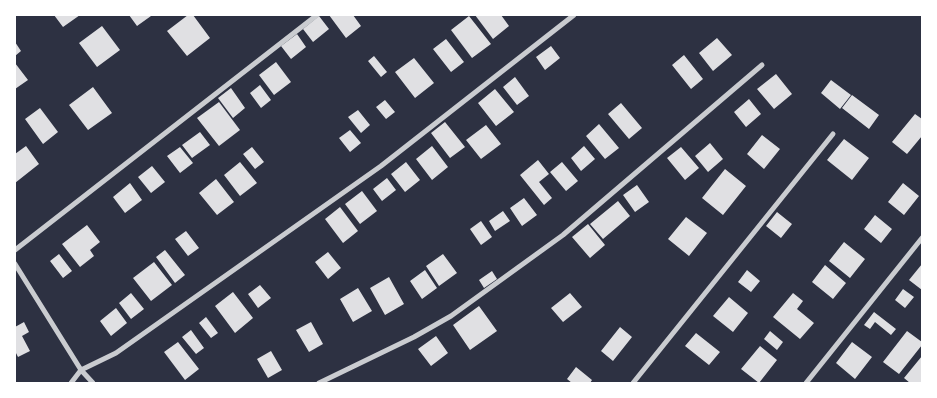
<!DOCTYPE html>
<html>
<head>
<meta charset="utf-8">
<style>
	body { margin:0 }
	#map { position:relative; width:937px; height:398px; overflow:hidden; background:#2d3142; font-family:"PT Sans Narrow",sans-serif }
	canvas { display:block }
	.frame { position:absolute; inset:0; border:16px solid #fff; pointer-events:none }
</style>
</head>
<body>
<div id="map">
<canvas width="937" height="398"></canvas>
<div class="frame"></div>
</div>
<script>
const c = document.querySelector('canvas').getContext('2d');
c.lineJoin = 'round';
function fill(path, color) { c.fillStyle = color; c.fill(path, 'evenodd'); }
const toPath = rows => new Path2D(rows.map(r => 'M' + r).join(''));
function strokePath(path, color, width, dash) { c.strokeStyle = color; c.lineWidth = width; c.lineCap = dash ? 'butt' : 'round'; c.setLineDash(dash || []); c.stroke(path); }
fill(toPath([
	[54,15,80,15,63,27],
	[129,15,150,15,151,16,137,26],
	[188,15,193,15,210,38,187,56,167,31],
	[329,15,353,15,361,26,346,38],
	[475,15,501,15,509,26,493,39],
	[319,16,329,29,313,42,303,29],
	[469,16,491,44,472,58,451,30],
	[102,26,120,50,97,67,79,43],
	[297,34,306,47,291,59,281,46],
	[717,38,732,55,713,71,699,53],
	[446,39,464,62,451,72,433,49],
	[15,42,21,51,15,56],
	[551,46,560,58,545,70,536,57],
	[684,55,703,79,691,89,672,65],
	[374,56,387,72,381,77,368,61],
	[414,58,434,83,415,98,395,72],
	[276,62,291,82,274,95,259,75],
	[15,63,28,80,15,89],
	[776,74,792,94,774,109,757,89],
	[515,77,529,96,517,105,503,87],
	[831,80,851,95,840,109,821,93],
	[260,85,271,100,261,108,250,93],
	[93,87,112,113,88,130,69,105],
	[231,88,245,108,233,118,218,98],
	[495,89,514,112,496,126,478,103],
	[852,95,879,115,869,129,842,108],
	[749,99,761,114,746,127,734,112],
	[385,100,395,112,386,119,376,107],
	[219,102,240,130,219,146,197,118],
	[621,103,642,128,629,139,608,114],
	[40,108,58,132,43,144,25,119],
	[358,110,370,125,361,133,348,117],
	[915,114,922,119,922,136,907,154,892,142],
	[445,122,465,147,450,158,431,133],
	[599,124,619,148,605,159,586,136],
	[486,125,501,144,481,159,466,140],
	[350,130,361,143,350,152,339,138],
	[200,132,210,145,192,158,182,145],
	[762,135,780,149,764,169,747,154],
	[844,139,869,158,852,180,827,160],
	[710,143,723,159,708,172,695,156],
	[26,146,39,164,15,183,15,154],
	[432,146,448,167,432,180,416,159],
	[584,146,595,159,581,171,571,158],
	[180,147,193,163,180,173,167,156],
	[252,147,264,162,255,169,243,154],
	[681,147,699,168,685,180,667,158],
	[538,160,549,174,539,182,552,198,544,205,520,175],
	[240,162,257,183,240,196,224,175],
	[406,162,420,180,405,192,391,174],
	[562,162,578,181,566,191,550,172],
	[152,166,165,182,151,193,138,177],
	[725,169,746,186,723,215,702,198],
	[387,178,396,190,382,201,373,189],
	[216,179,234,202,217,215,199,193],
	[130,183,142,200,125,213,113,197],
	[903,183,919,196,904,215,888,202],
	[637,185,649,202,635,212,623,195],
	[362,191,377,211,360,224,345,204],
	[524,198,537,215,522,226,510,208],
	[618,201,630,216,603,239,590,224],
	[340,207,358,231,343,243,325,219],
	[503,211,510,221,495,231,489,221],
	[777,212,792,224,781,238,766,226],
	[875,215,892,229,881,243,864,229],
	[686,217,707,233,689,256,668,239],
	[481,221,492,237,481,245,470,229],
	[588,224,605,245,590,258,572,237],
	[87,225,100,242,90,250,94,256,80,267,62,244],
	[186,231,199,248,188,256,175,239],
	[844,242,865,259,850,278,829,261],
	[165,250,185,275,175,283,156,257],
	[328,252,341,268,328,279,315,262],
	[59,254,72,271,63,278,50,261],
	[443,254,457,273,439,286,426,266],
	[154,262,172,285,151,301,133,278],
	[922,264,922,290,909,280],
	[825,265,846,283,833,299,812,282],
	[425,270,437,288,422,299,410,281],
	[747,270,760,281,751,292,738,282],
	[492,271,497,279,484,288,479,280],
	[389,277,404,304,385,315,370,288],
	[260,285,271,298,258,308,248,294],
	[358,288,372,311,353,322,340,299],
	[903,289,914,297,905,308,895,300],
	[233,292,253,318,235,333,215,306],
	[131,293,144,309,131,319,119,303],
	[570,293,582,307,563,322,551,308],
	[793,293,803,301,797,309,814,323,800,339,773,317],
	[729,297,748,313,733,332,713,316],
	[479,306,497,331,470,350,453,325],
	[116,308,127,323,111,336,100,321],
	[874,312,896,329,891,335,875,322,870,329,864,325],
	[206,317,218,333,211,338,199,323],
	[24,322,29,332,22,336,30,351,18,357,15,351,15,327],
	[311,322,323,344,309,352,296,330],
	[620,327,632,337,613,361,601,351],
	[191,330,204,348,196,354,182,337],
	[770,331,783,342,777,350,764,339],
	[907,331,922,342,922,345,899,374,883,362],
	[696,333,720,352,709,365,685,346],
	[436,336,448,353,431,366,418,349],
	[178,342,199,369,185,380,164,352],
	[852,342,872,357,855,379,836,363],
	[760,346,777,360,759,383,741,369],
	[271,351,282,370,268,378,257,359],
	[922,356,922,383,910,383,904,378],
	[576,367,592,380,590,383,572,383,567,379]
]), '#e0e0e3');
strokePath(toPath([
	[15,250,317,15],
	[15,264,81,370,93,383],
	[71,383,81,370,116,353,381,166,574,15],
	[319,383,414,337,451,316,563,235,762,65],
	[633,383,833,134],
	[806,383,922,238]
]), '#caccd0', 5);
</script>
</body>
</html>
